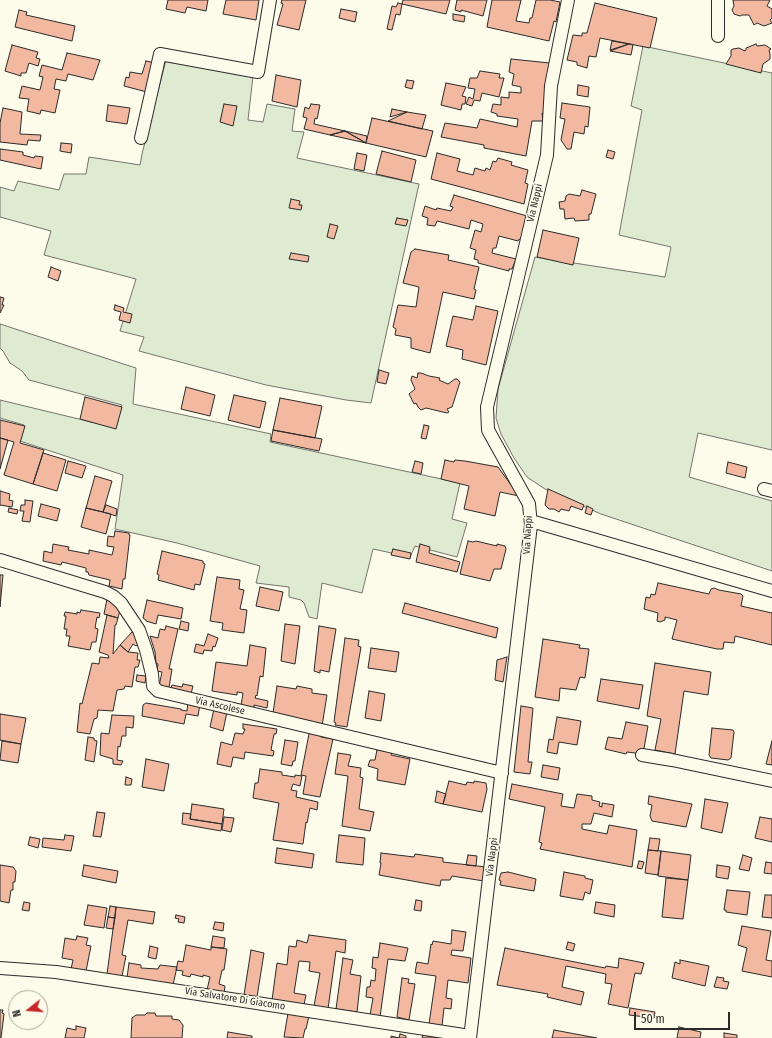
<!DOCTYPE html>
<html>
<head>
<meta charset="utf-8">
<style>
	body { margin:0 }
	#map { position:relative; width:772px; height:1038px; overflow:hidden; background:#fdfbea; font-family:"Fira Sans Condensed",sans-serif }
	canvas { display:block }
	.north { position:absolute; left:8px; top:990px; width:40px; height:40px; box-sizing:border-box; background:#fdfbea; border:1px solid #a9a89e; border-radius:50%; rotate:253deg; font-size:11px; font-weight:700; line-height:16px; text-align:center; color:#2b2b2b }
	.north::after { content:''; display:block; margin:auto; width:14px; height:18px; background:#c62828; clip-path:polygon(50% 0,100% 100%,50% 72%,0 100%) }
	.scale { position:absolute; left:634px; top:1012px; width:96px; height:18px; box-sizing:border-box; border:2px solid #2b2b2b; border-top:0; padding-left:5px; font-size:12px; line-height:14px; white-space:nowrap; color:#2b2b2b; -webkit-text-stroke:3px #fdfbea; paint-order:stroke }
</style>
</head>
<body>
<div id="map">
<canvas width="772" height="1038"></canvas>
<div class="north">N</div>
<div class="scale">50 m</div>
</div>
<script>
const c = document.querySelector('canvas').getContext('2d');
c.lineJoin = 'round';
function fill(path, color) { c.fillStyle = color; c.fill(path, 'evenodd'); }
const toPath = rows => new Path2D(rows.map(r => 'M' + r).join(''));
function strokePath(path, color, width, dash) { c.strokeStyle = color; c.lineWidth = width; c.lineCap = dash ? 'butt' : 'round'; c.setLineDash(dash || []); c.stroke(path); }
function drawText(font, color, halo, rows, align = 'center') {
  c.font = font + ' "Fira Sans Condensed",sans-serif'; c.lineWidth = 3; c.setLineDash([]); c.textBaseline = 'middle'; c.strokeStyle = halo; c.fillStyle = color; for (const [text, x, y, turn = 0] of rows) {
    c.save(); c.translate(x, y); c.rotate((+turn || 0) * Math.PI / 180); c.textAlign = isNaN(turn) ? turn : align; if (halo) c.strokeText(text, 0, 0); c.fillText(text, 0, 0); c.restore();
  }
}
const green = toPath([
	[643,46,772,73,772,450,698,433,689,477,772,501,772,571,601,514,545,489,527,477,514,458,501,434,496,418,498,389,535,257,665,277,671,247,619,235,642,110,631,106,643,46],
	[166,60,253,76,248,120,263,122,267,104,295,109,292,131,304,132,297,158,419,184,371,403,346,400,266,385,139,351,144,337,120,331,136,279,44,255,51,231,0,217,0,187,14,191,18,181,59,190,64,174,86,174,89,157,140,165,142,154,166,60],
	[0,324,136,368,133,404,271,434,270,442,460,483,452,519,467,523,457,557,415,546,410,557,373,549,362,593,322,583,317,619,309,617,304,603,301,600,289,597,289,587,256,583,260,566,177,543,115,529,123,475,20,441,24,425,0,418,0,400,116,428,122,405,29,380,22,371,10,363,3,351,0,348,0,324]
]);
fill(green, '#deebd1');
strokePath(green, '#74746e', 1);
const building = toPath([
	[168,0,208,0,206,11,187,7,185,13,166,9,168,0],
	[226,0,259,0,256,20,223,14,226,0],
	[282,0,306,0,299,30,277,25,283,4,281,3,282,0],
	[403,0,450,0,446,14,402,4,403,0],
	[457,0,487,0,483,16,461,10,461,12,455,10,457,0],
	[492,0,521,0,516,21,529,23,530,18,532,18,536,0,550,0,560,2,556,22,554,21,549,41,487,27,492,0],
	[733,0,770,0,767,6,772,9,772,18,770,20,772,23,764,26,757,23,754,25,749,15,742,15,740,16,734,14,732,10,734,6,733,0],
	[398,3,402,4,400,15,396,14,392,30,387,29,392,6,396,7,398,3],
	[595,3,657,18,650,48,600,38,596,57,589,56,587,68,577,65,577,62,567,60,573,35,582,36,582,33,587,33,595,3],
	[341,9,357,12,355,22,339,18,341,9],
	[19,10,27,12,26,15,75,26,72,41,15,27,19,10],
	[453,14,465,16,464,22,453,20,453,14],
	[612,41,629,44,610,50,612,41],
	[629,44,633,45,631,55,610,51,629,44],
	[756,44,757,46,765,45,771,49,769,50,770,54,770,59,763,64,761,73,726,64,731,56,731,50,733,49,739,48,745,51,746,50,746,48,756,44],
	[12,45,38,52,36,58,40,59,38,66,29,63,26,73,21,73,21,76,5,71,12,45],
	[67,53,100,60,93,80,68,74,66,81,56,79,54,89,60,90,55,113,41,110,40,114,27,111,29,99,19,98,22,86,40,90,43,77,39,76,42,65,62,70,67,53],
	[511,59,550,63,549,77,547,76,545,114,542,113,543,121,532,121,526,156,484,148,484,145,441,137,445,123,477,128,480,119,517,127,518,119,497,116,497,114,491,112,493,104,501,105,501,97,509,98,509,92,521,93,521,87,512,85,514,74,509,72,511,59],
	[146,61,155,63,147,92,124,86,126,77,129,78,130,72,142,74,146,61],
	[480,71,500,74,499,78,504,78,499,97,482,93,480,101,474,100,472,106,466,104,469,97,473,99,475,89,468,88,470,78,477,78,480,71],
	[276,75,301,80,297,107,272,101,276,75],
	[407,80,414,81,412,89,405,87,407,80],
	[446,83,466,87,462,96,466,97,465,104,462,104,461,110,441,105,446,83],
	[578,85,589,87,588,97,577,95,578,85],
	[562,103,590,107,588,127,585,126,584,134,574,132,571,149,567,149,561,140,565,119,560,118,562,103],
	[224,104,237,106,233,126,220,122,224,104],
	[311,104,320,105,317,119,315,118,314,124,345,131,330,135,304,129,307,118,303,117,305,107,309,109,311,104],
	[108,105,130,108,127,124,106,121,108,105],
	[3,108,22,112,20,134,41,135,40,141,28,140,27,145,0,142,0,123,3,108],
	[392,109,407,112,390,117,392,109],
	[407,112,426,115,422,129,388,121,407,112],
	[372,118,433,131,426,157,366,143,372,118],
	[345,131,366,143,330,135,345,131],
	[345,131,367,136,366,143,345,131],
	[61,143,72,144,71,153,60,151,61,143],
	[0,149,23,152,23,155,34,158,35,156,43,157,41,169,0,160,0,149],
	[608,150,615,152,613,159,606,157,608,150],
	[382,151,416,160,411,182,376,174,382,151],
	[357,153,367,155,364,171,354,169,357,153],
	[437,153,460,159,457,171,473,175,475,168,485,171,486,168,490,170,493,161,496,162,498,158,512,162,511,165,528,170,525,183,528,184,524,204,431,179,437,153],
	[582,190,596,194,591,214,589,214,589,220,575,221,574,218,565,219,564,209,560,209,559,202,565,201,566,196,569,194,580,196,582,190],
	[454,195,527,216,522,241,519,239,518,241,499,236,496,248,493,248,492,253,516,259,512,269,509,269,509,271,478,263,478,260,474,259,476,250,470,248,475,230,481,232,483,224,471,220,469,229,437,221,435,226,427,225,428,218,422,216,425,206,436,210,437,208,451,211,453,207,450,206,454,195],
	[291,199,300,201,299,205,302,205,301,210,289,208,291,199],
	[397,218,408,220,406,226,395,224,397,218],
	[330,224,338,226,334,239,327,237,330,224],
	[543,230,579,238,573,265,537,257,543,230],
	[415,249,449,255,448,260,479,267,474,289,476,290,474,299,443,292,430,353,411,348,411,338,395,335,396,329,393,327,398,305,416,307,419,287,403,283,411,252,415,249],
	[291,253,309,256,308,262,289,259,291,253],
	[51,267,61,271,58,281,48,277,51,267],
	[0,297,4,298,2,305,4,305,0,313,0,297],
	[115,305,124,308,123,312,132,314,130,323,119,320,121,312,114,310,115,305],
	[476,306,498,311,486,365,462,359,463,350,446,346,453,316,473,320,476,306],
	[379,370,389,373,386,384,377,382,379,370],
	[418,373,421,373,429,376,440,378,439,380,448,384,455,379,457,379,460,382,452,407,447,409,449,412,447,413,426,408,421,410,418,407,416,403,414,404,409,394,415,389,411,380,412,376,417,378,418,373],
	[186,387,215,395,210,416,181,409,186,387],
	[234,395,266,402,260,428,228,420,234,395],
	[85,397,122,407,116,429,80,419,85,397],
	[280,398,322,406,315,438,273,430,280,398],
	[0,420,25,426,20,443,44,450,33,484,4,475,14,442,0,438,0,420],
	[424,425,429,426,426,439,421,438,424,425],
	[273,430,322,439,319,451,271,441,273,430],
	[0,438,8,440,0,469,0,438],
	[43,453,66,460,57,491,33,484,43,453],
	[445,460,454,462,455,460,465,461,498,467,519,496,500,492,495,516,464,509,469,486,441,479,445,460],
	[68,461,86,466,82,478,65,473,68,461],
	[415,461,423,463,421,474,412,472,415,461],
	[728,462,747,467,745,478,726,473,728,462],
	[95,476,112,481,103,512,86,508,95,476],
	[548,489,584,505,582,510,571,506,569,511,561,509,559,512,554,509,549,509,545,505,548,489],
	[0,491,10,494,9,500,13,501,12,507,0,505,0,491],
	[25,500,33,501,30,522,22,521,24,511,20,511,21,505,25,505,25,500],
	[41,504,60,509,57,521,38,516,41,504],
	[106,505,117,509,116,516,103,512,106,505],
	[587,506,593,509,591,515,585,513,587,506],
	[9,508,18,510,17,514,8,512,9,508],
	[86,508,111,514,106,534,81,527,86,508],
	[115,531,129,533,129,535,130,535,125,579,123,579,122,589,109,586,110,580,89,575,88,572,86,572,86,568,62,562,61,565,43,561,44,551,52,553,53,544,69,547,68,550,89,554,89,550,112,555,114,547,107,546,108,536,114,537,115,531],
	[468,541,473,542,476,541,497,546,497,544,505,546,506,549,501,569,494,569,490,581,460,574,468,541],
	[420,544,430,547,429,553,460,562,457,572,416,562,420,544],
	[393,549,411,553,410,559,391,555,393,549],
	[162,551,203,561,203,563,205,564,200,585,195,584,194,590,158,580,159,575,157,574,162,551],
	[0,575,3,575,0,607,0,575],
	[217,577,240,580,239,589,244,590,240,609,247,610,244,633,222,630,223,623,210,621,217,577],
	[658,583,709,594,711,589,714,588,719,590,741,594,743,596,741,606,772,613,772,645,735,636,734,643,724,642,723,649,717,649,672,639,677,620,665,617,665,620,660,622,657,621,658,613,644,609,646,597,650,598,651,594,655,595,658,583],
	[260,587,283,592,279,611,256,606,260,587],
	[107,599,120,610,118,618,104,614,107,599],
	[147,600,183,608,181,619,158,615,156,624,146,621,146,620,143,618,147,600],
	[405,603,498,628,496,638,402,613,405,603],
	[81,610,100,613,99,618,97,617,95,628,98,629,96,642,92,642,90,650,68,646,70,636,66,636,67,629,64,629,66,616,64,616,65,612,77,614,77,612,80,613,81,610],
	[107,615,118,618,116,625,115,625,113,654,120,645,128,652,138,653,137,660,140,660,138,667,135,667,132,687,125,686,124,689,117,690,113,711,98,710,97,718,94,719,90,734,77,732,80,703,82,704,92,663,99,664,100,657,109,658,108,655,99,652,107,615],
	[181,621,189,623,188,631,179,629,181,621],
	[285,624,300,626,295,664,281,661,285,624],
	[166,626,178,629,169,669,172,669,169,688,159,686,162,672,157,671,158,664,156,663,155,652,150,636,158,638,160,629,165,630,166,626],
	[319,626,336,629,329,672,320,670,320,673,314,671,319,626],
	[134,630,139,644,136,646,133,644,128,652,120,645,134,630],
	[208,634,218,638,215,647,213,646,212,651,204,650,203,654,194,652,196,644,204,646,208,634],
	[345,638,359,640,358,646,361,647,347,727,335,725,336,723,334,722,345,638],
	[543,639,580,645,579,648,589,649,585,678,580,677,576,690,560,688,559,701,535,697,543,639],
	[250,645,266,648,263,677,260,676,257,696,256,695,255,698,268,701,267,708,254,705,254,708,241,706,243,693,237,692,237,695,212,691,216,662,247,666,250,645],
	[371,648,399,652,396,672,368,668,371,648],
	[507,657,503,682,495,680,497,660,507,657],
	[655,663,711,672,708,695,684,691,675,754,655,750,661,719,647,716,655,663],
	[137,675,146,676,145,683,136,681,137,675],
	[601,679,643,685,639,709,597,701,601,679],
	[183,684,193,686,191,694,171,688,172,685,182,687,183,684],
	[277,686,296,689,297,686,312,689,312,693,327,695,322,726,292,720,293,717,273,713,277,686],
	[369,691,385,694,381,721,365,718,369,691],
	[188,701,200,704,198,716,186,714,184,724,142,716,143,705,146,703,181,709,181,710,187,711,188,701],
	[521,706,533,708,528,762,532,762,530,774,514,772,521,706],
	[214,709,227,712,223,731,210,727,214,709],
	[0,714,26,718,21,744,0,740,0,714],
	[112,715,134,716,133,728,126,727,126,736,122,736,120,747,118,746,117,760,123,761,121,765,113,764,113,759,100,755,101,733,109,734,112,715],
	[557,717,581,721,577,745,559,742,557,754,547,752,549,739,553,740,557,717],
	[626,722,648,726,643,754,627,752,626,754,605,749,608,737,622,739,626,722],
	[243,724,277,729,276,734,274,734,271,750,274,751,273,756,245,752,244,759,233,757,231,767,217,764,221,742,232,745,235,733,243,734,245,729,243,729,243,724],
	[712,728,733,730,734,732,731,758,728,760,711,758,709,755,712,728],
	[311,733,321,734,321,737,333,739,320,797,303,794,306,776,301,775,309,734,311,733],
	[88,737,94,738,94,740,97,741,94,762,85,760,88,737],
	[285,740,298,742,295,761,293,761,292,766,281,764,285,740],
	[2,741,21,744,18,763,0,760,2,741],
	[772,741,772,765,766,764,772,741],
	[377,750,392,752,391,755,410,759,405,785,377,780,378,769,368,766,370,760,375,760,377,750],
	[338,753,351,755,348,766,361,768,360,777,363,778,359,809,374,812,370,831,342,826,348,776,335,774,338,753],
	[146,759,169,764,164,791,142,787,146,759],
	[543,765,560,768,558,780,541,777,543,765],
	[260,769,282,772,282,775,295,777,295,775,302,776,300,786,293,784,291,790,297,791,296,797,318,802,317,810,310,808,307,823,306,822,303,844,273,840,279,803,253,798,255,783,258,783,260,769],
	[126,777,132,779,131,785,125,785,126,777],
	[449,781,466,785,467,782,474,783,474,781,486,783,487,789,482,812,443,804,449,781],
	[512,784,563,794,561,806,574,808,577,794,592,796,592,800,600,802,599,806,602,807,602,803,614,805,612,817,594,813,591,824,582,824,582,829,607,834,609,825,637,830,632,867,540,849,542,843,539,842,545,807,509,799,512,784],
	[437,791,446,794,443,804,435,802,437,791],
	[649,796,692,804,686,827,652,821,650,816,652,805,648,804,649,796],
	[705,799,728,803,722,833,701,828,705,799],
	[192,804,224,809,222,824,190,819,192,804],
	[97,812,105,813,101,837,93,836,97,812],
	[183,813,191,814,190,819,222,824,221,831,182,824,183,813],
	[224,817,234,818,231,832,222,830,224,817],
	[760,817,772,819,772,842,755,838,760,817],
	[65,835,74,836,71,851,42,847,43,838,64,840,65,835],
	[339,835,365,838,363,865,336,862,339,835],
	[30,837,40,839,38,848,28,845,30,837],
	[650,838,660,839,658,851,648,850,650,838],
	[277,848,314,854,312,868,275,863,277,848],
	[648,850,661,851,658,875,645,873,648,850],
	[661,851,691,855,688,880,658,876,661,851],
	[381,853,414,857,415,854,443,858,443,862,486,867,484,881,452,876,450,880,441,880,440,886,379,875,381,863,380,863,381,853],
	[468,855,477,856,476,866,466,865,468,855],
	[743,855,752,858,749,871,739,869,743,855],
	[639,861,644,862,642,869,637,868,639,861],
	[766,862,772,863,772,874,764,873,766,862],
	[0,865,13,867,16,871,15,882,13,882,13,890,11,890,9,903,0,901,0,865],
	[84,865,118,871,116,883,82,876,84,865],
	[717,865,730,867,728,879,716,877,717,865],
	[508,872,536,879,534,891,500,885,501,881,499,880,501,873,508,872],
	[564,872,585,876,585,878,593,880,590,894,585,892,583,900,560,896,564,872],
	[666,878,688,880,683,919,662,917,666,878],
	[727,890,750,892,747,915,726,912,726,910,724,910,727,890],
	[765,895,772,895,772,918,762,917,765,895],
	[416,900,422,901,421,911,414,910,416,900],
	[24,902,30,903,29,911,22,910,24,902],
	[596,902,615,905,614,917,594,913,596,902],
	[88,905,107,908,104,928,84,925,88,905],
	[110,906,116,907,115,918,108,917,110,906],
	[116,907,155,912,153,924,128,920,122,955,126,956,122,976,107,974,116,907],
	[176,915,185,917,184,923,178,922,179,919,175,918,176,915],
	[108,917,115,918,113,929,106,928,108,917],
	[215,922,224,923,223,931,213,929,215,922],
	[742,926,771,931,766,960,772,961,772,977,742,971,747,948,738,945,742,926],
	[452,930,466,932,463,951,452,950,451,955,471,958,468,983,448,980,446,998,452,999,451,1009,444,1008,442,1026,429,1024,436,976,415,973,417,962,428,964,431,944,432,945,433,941,451,944,452,930],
	[309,935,346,940,345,953,336,951,328,1009,314,1006,320,973,309,971,310,962,299,961,294,993,306,995,304,1005,272,1000,277,963,287,965,289,946,296,947,297,940,307,943,309,935],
	[77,936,88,938,86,945,91,946,86,971,71,969,73,960,62,958,65,938,76,940,77,936],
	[213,936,225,938,224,948,211,947,213,936],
	[568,942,575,944,573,951,566,949,568,942],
	[380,943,408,948,405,961,388,959,380,1017,370,1015,373,998,366,997,367,987,370,987,371,980,375,981,376,969,372,968,373,957,378,958,380,943],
	[186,945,211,950,211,947,227,949,224,970,222,970,219,984,225,986,224,993,207,990,210,977,203,975,203,977,191,974,190,977,182,975,183,971,176,970,178,961,183,962,186,945],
	[150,946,158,948,156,959,148,957,150,946],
	[505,948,605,968,606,966,618,968,619,958,644,963,641,974,635,973,628,1008,608,1004,612,984,605,983,606,974,566,966,562,987,584,992,581,1005,547,997,548,994,497,985,505,948],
	[251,950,264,953,257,997,244,995,251,950],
	[343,958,353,960,350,974,361,976,357,1012,336,1009,343,958],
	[680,960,709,966,705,986,672,978,675,962,680,964,680,960],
	[129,963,141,965,141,968,158,969,160,965,177,967,173,985,127,978,129,963],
	[717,977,724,978,723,981,729,982,727,989,714,987,717,977],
	[402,978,409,979,408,983,415,984,409,1020,397,1017,402,978],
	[630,1008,655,1012,654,1018,629,1015,630,1008],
	[0,1010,3,1010,2,1013,4,1014,1,1038,0,1038,0,1010],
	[147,1013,155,1013,156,1016,172,1016,172,1019,179,1020,183,1025,182,1038,131,1038,132,1018,136,1015,145,1015,147,1013],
	[288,1013,309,1016,306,1029,305,1029,303,1038,284,1037,288,1013],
	[76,1026,86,1028,84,1038,65,1038,67,1028,76,1030,76,1026],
	[679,1027,701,1032,700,1038,677,1038,679,1027],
	[554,1030,597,1038,552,1038,554,1030],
	[228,1032,252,1036,252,1038,227,1038,228,1032],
	[724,1033,737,1035,737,1038,724,1038,724,1033],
	[400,1034,406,1036,406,1038,391,1038,391,1036,399,1038,400,1034],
	[423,1035,442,1038,422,1038,423,1035]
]);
fill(building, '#f2b8a0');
strokePath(building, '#2b2b2b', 1);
const street = toPath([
	[718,36,718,0],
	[141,138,160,54,258,72,270,0],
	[764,489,772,491],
	[531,521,772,591],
	[0,560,105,592,113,596,121,603,139,630,146,650,152,674,153,686,158,691,502,773],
	[642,755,672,760,772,781],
	[0,968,56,972,470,1036],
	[470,1038,531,525,529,504,488,430,487,407,547,155,551,86,568,0]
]);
strokePath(street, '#2b2b2b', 14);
strokePath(street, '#fdfbea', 12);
drawText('10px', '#2b2b2b', '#fdfbea', [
	["Via Nappi",535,203,-77],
	["Via Nappi",528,535,-87],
	["Via Ascolese",220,706,13],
	["Via Nappi",492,857,-83],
	["Via Salvatore Di Giacomo",235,999,9]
]);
</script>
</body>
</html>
